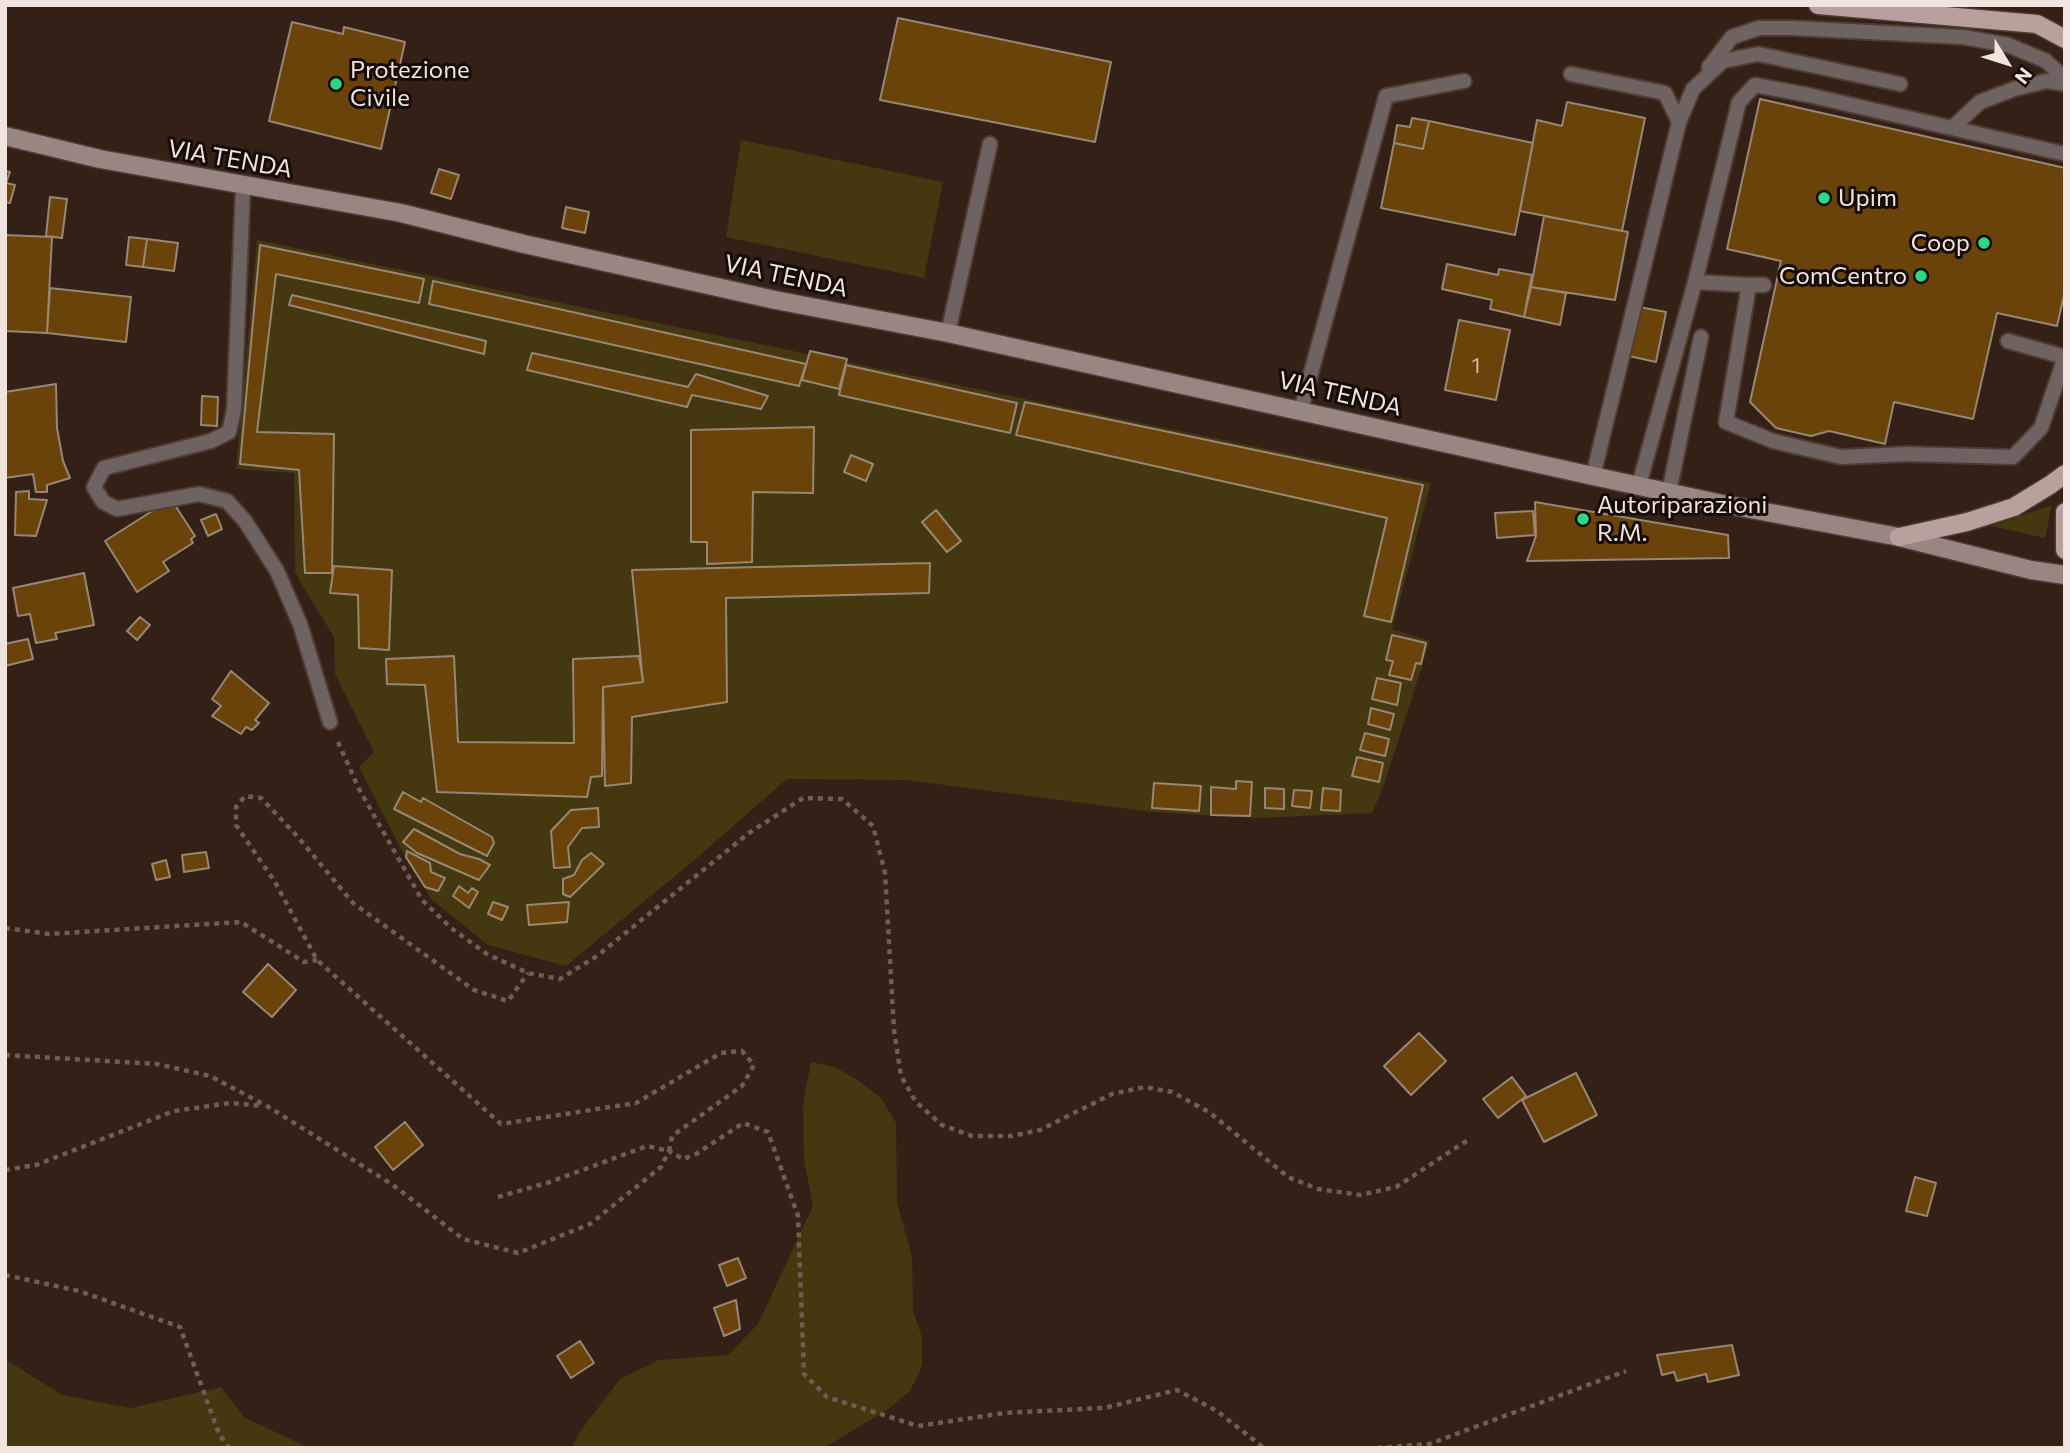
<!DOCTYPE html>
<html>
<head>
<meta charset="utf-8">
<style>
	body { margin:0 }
	#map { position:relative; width:2070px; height:1453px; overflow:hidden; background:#332117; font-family:Commissioner,sans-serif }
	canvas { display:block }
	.frame { position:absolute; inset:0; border:7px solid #f1e4de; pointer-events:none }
	.north { position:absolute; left:1972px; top:28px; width:70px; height:70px; -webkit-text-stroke:5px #150c08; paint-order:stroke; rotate:128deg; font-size:19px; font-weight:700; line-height:28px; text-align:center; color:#f1e4de }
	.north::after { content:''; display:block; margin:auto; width:24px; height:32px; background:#f1e4de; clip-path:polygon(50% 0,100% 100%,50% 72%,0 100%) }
</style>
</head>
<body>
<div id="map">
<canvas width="2070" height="1453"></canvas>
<div class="frame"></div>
<div class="north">N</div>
</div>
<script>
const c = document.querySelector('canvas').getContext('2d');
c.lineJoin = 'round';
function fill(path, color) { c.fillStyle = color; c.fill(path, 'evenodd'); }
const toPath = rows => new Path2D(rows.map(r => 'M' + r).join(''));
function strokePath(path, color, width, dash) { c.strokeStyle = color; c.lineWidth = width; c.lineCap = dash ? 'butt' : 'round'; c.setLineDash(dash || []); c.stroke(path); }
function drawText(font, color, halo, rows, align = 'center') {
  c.font = font + ' Commissioner,sans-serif'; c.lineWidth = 6; c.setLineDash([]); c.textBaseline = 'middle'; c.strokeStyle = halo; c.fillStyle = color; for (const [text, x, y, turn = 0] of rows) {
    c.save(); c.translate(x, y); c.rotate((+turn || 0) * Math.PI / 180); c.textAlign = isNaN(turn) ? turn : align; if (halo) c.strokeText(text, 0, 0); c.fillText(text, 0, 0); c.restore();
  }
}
fill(toPath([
	[741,140,943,182,924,278,726,237],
	[257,240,1431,483,1392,629,1430,641,1384,785,1372,813,1257,818,1152,812,906,780,787,779,699,856,566,966,488,945,431,899,404,855,359,767,374,752,335,674,334,637,295,573,294,473,236,469],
	[2052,505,2045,538,1991,526],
	[811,1062,835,1067,859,1081,881,1098,896,1123,897,1203,912,1256,913,1311,922,1337,922,1366,910,1391,888,1409,824,1448,572,1448,579,1433,620,1379,659,1360,728,1355,758,1324,813,1206,804,1160,803,1104],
	[5,1359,62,1395,131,1408,221,1387,245,1418,310,1448,5,1448]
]), '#443810');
const building = toPath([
	[898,18,1111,62,1095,142,880,100,898,18],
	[292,22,343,34,344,27,405,42,381,149,269,121,292,22],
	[1760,99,2065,168,2065,291,2057,326,1997,313,1973,419,1894,402,1885,444,1829,431,1811,436,1776,428,1750,402,1781,261,1727,249,1760,99],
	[1567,102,1645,118,1622,231,1520,211,1537,120,1562,126,1567,102],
	[1412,118,1429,121,1423,149,1394,143,1397,125,1410,127,1412,118],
	[1429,121,1533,143,1515,235,1381,208,1394,143,1423,149,1429,121],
	[439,169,459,175,451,199,431,193,439,169],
	[5,171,10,172,6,183,15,185,10,203,5,202,5,171],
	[50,197,67,199,62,238,46,236,50,197],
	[566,207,589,212,585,233,562,228,566,207],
	[1544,216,1628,232,1615,300,1531,287,1544,216],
	[5,235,52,237,47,333,5,331,5,235],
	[129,237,147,239,143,267,126,265,129,237],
	[147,239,178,243,174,271,143,267,147,239],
	[260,245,424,279,419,303,276,274,257,432,334,434,332,573,305,573,299,470,240,464,260,245],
	[1447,264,1498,275,1499,269,1532,275,1524,317,1490,309,1492,300,1442,289,1447,264],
	[433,281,806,364,799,386,429,304,433,281],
	[1531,287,1566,293,1560,325,1524,317,1531,287],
	[50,288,131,297,126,342,47,333,50,288],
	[292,295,486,341,484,354,289,305,292,295],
	[1639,307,1666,312,1656,362,1629,356,1639,307],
	[1459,320,1510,330,1496,400,1445,390,1459,320],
	[810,351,847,359,839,389,802,380,810,351],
	[532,353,688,387,696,374,768,396,761,409,692,395,687,407,527,370,532,353],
	[846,365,1017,403,1010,433,839,395,846,365],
	[56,384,57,428,63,461,70,478,47,485,47,492,36,492,33,474,5,478,5,392,56,384],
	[202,396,218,397,217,426,201,425,202,396],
	[1025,402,1423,485,1391,622,1364,616,1387,518,1016,435,1025,402],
	[814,427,813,493,753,492,752,562,707,564,707,542,691,542,691,430,814,427],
	[851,455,873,464,866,481,844,472,851,455],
	[29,491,29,499,47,500,36,536,15,535,16,492,29,491],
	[171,499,195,536,191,539,193,543,163,562,169,571,137,592,105,541,171,499],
	[1535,502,1728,535,1729,558,1527,561,1536,536,1535,502],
	[936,510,961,541,947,552,922,522,936,510],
	[1533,511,1535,535,1497,538,1495,513,1533,511],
	[216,514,222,529,208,536,201,520,216,514],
	[930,563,929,593,726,598,727,702,632,717,631,783,605,786,603,687,643,682,632,570,930,563],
	[334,566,392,570,389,650,359,648,358,595,330,593,334,566],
	[84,573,94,625,55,633,57,639,36,643,30,614,18,616,13,588,84,573],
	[140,617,150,625,137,640,127,631,140,617],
	[1392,635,1426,643,1421,664,1416,663,1411,680,1389,675,1393,661,1386,660,1392,635],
	[28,639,33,659,5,666,5,644,28,639],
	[454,656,458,742,574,743,573,659,639,656,643,682,603,687,602,776,591,777,587,797,437,792,425,685,387,684,386,659,454,656],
	[231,671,269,703,255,720,259,723,252,730,246,727,241,734,212,716,221,706,212,699,231,671],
	[1377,678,1401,683,1397,705,1372,699,1377,678],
	[1371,708,1394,714,1390,730,1368,724,1371,708],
	[1365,733,1389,739,1385,756,1360,750,1365,733],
	[1357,757,1383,763,1379,782,1352,776,1357,757],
	[1236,781,1252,782,1250,816,1211,815,1211,787,1236,789,1236,781],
	[1154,783,1201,786,1199,811,1152,808,1154,783],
	[1265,788,1284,789,1284,809,1265,808,1265,788],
	[1323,788,1341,790,1340,811,1321,810,1323,788],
	[1294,790,1312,791,1310,808,1292,806,1294,790],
	[403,792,421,802,423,798,492,837,494,843,487,856,394,809,403,792],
	[598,808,599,827,582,828,568,847,570,867,554,868,551,831,571,810,598,808],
	[414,829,460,854,479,859,490,865,479,880,417,853,403,842,414,829],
	[407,851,430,863,431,872,445,878,438,891,425,887,406,857,407,851],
	[206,852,209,868,184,872,182,855,206,852],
	[591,853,604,864,570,897,563,894,563,879,574,875,582,860,591,853],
	[166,860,170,877,156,880,152,864,166,860],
	[459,886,468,893,472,888,478,892,469,908,453,896,459,886],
	[493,902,508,907,502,920,488,914,493,902],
	[569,902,567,922,529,925,527,905,569,902],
	[268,964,296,990,272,1017,243,992,268,964],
	[1419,1033,1446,1061,1411,1095,1384,1066,1419,1033],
	[1576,1073,1597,1115,1544,1142,1522,1100,1576,1073],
	[1512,1077,1526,1096,1498,1118,1483,1099,1512,1077],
	[405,1122,423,1145,393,1170,375,1147,405,1122],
	[1915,1177,1936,1183,1927,1216,1906,1211,1915,1177],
	[738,1258,746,1278,727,1286,719,1265,738,1258],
	[736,1300,740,1329,724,1336,714,1308,736,1300],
	[580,1341,594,1363,571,1378,557,1356,580,1341],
	[1732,1345,1739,1375,1708,1382,1706,1374,1677,1381,1674,1372,1662,1375,1657,1355,1732,1345]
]);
fill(building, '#6a430a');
strokePath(building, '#978774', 2);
const service = toPath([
	[1709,67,1732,37,1759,28,1792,28,1963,37,2008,45,2046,61,2065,79],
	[1571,74,1665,93,1679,122],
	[1952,128,1980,102,2014,89,2047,81,2065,84],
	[243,187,234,410,229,432,211,441,104,468,94,487,103,502,117,509,199,494,227,501,245,521,277,571,300,624,330,722],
	[1695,282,1739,102,1755,85,1808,95,2065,154],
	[1764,285,1749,285,1726,422,1773,441,1841,457,1907,454,2013,457,2041,428,2065,357],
	[948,333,990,144],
	[2008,341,2065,357],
	[1301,410,1386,96,1464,81],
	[1593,476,1679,122,1693,89,1723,61,1758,54,1900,84],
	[1639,485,1695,282,1749,285],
	[1669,492,1701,337]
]);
const secondary = toPath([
	[5,136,100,159,401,213,524,244,775,300,948,333,1593,476,1718,503,1899,537,2031,570,2065,575]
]);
const primary = toPath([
	[1818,5,2037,24,2065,39],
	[2065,512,2065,550],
	[1899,537,1967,522,2014,507,2050,485,2065,474]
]);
strokePath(service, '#4e3c33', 18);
strokePath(secondary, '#4e3c33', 21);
strokePath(primary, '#4e3c33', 21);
strokePath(toPath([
	[338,742,359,789,422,900,451,928,487,954,528,973,560,979,597,956,749,833,803,798,842,799,873,826,885,873,894,1030,901,1076,916,1102,942,1125,972,1136,1012,1136,1040,1130,1112,1094,1145,1087,1172,1092,1209,1112,1288,1177,1318,1189,1360,1195,1396,1187,1468,1140],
	[5,928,49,934,241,922,304,962,317,960],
	[5,1055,157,1064,210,1076,267,1106,393,1185,463,1239,518,1253,590,1224,661,1167,669,1151,683,1159,696,1154,743,1123,768,1132,798,1216,804,1374,827,1397,918,1426,1004,1413,1104,1408,1177,1390,1217,1411,1264,1448],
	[5,1170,36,1165,174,1111,230,1103,263,1106],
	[498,1197,550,1182,647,1146,669,1151,672,1136,742,1086,754,1065,742,1051,721,1053,636,1103,501,1124,317,960,275,882,236,825,236,807,245,796,261,798,298,837,353,903,474,990,508,1001,528,973],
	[5,1275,79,1291,180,1327,219,1434,229,1448],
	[1377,1448,1429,1444,1626,1371]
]), '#6e5e55', 4.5, [5, 5]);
strokePath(service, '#6e6361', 14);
strokePath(secondary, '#988683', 18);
strokePath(primary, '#b8a19d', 18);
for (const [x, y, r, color] of [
	[336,84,7,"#2cd884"],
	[1824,198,7,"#2cd884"],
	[1984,243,7,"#2cd884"],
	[1921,276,7,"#2cd884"],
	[1583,519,7,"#2cd884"]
]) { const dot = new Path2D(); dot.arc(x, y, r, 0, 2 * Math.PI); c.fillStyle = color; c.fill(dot); strokePath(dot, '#150c08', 2.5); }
drawText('21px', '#cfbca9', null, [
	["1",1476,366]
]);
drawText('24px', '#f1e4de', '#150c08', [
	["Protezione",350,70],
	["Civile",350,98],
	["Upim",1838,198],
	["Coop",1970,243,"right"],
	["ComCentro",1907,276,"right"],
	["Autoriparazioni",1597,505],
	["R.M.",1597,533]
], 'left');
drawText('24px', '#f1e4de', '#150c08', [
	["VIA TENDA",230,159,10],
	["VIA TENDA",786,276,12],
	["VIA TENDA",1340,394,13]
]);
</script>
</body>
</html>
